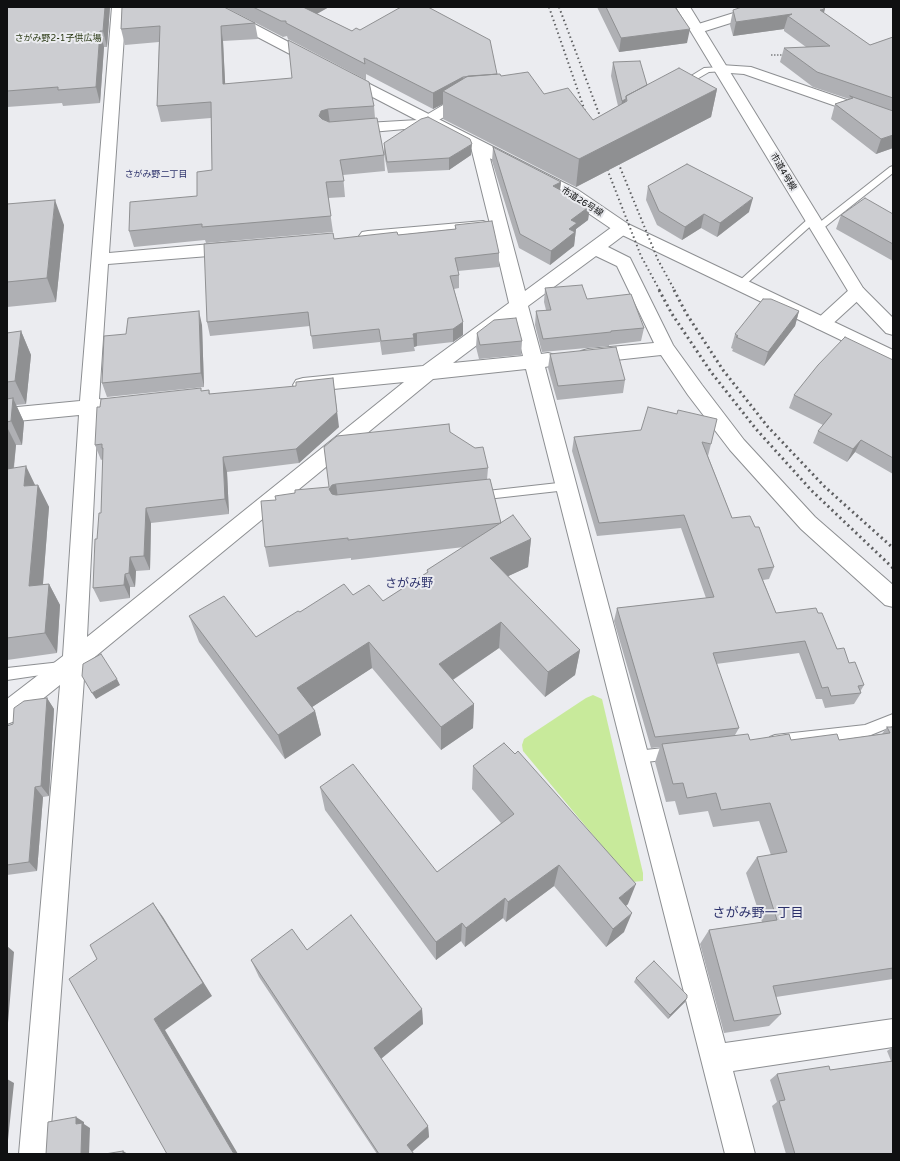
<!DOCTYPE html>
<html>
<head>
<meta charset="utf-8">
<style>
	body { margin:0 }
	#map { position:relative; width:900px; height:1161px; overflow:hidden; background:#ebecf0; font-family:"Varela Round",sans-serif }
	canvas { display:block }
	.frame { position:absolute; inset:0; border:8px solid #0f1011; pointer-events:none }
</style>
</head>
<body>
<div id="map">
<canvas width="900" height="1161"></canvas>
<div class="frame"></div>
</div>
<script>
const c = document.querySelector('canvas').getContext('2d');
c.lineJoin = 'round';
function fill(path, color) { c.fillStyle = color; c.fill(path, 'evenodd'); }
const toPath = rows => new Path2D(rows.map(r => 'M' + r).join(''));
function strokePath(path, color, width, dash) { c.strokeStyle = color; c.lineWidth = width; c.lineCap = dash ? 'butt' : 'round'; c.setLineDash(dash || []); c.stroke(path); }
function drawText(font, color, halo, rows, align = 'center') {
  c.font = font + ' "Varela Round","Noto Sans JP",sans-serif'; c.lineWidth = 4; c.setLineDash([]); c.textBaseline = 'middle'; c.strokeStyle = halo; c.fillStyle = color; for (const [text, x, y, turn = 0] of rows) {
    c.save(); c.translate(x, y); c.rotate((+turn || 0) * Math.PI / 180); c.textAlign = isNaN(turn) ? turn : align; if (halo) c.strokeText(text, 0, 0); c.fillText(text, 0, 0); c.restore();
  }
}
fill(toPath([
	[593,695,602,699,643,873,643,881,632,882,523,751,522,745,524,739,586,698]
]), '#c8ea9b');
const service = toPath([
	[721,67,725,69,724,71,709,72,685,86,682,86,678,84,704,68,721,67],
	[893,166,893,173,821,230,815,230,813,228,815,226,890,167,893,166],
	[812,217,817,220,815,222,744,286,738,286,736,284,738,282,809,218,812,217],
	[567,482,571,483,573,486,571,489,567,490,478,500,474,499,472,496,474,493,478,492,567,482],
	[61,662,65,663,67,667,65,671,61,672,7,680,7,668,61,662],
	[893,714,893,726,866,737,775,747,770,745,768,741,770,737,775,735,865,725,893,714],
	[673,747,678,749,680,753,678,757,673,759,636,763,631,761,629,757,631,753,636,751,673,747]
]);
const minor = toPath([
	[112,7,126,7,109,253,234,242,240,244,243,248,240,252,234,254,108,264,99,399,111,401,114,406,111,411,98,414,87,637,404,382,303,392,296,390,293,385,296,380,303,378,423,366,509,303,491,227,489,230,483,231,368,241,362,240,359,236,362,232,368,231,483,221,490,224,471,147,473,144,479,142,485,144,487,147,525,291,616,224,622,223,628,224,630,228,628,232,608,247,630,258,673,345,702,385,744,440,815,517,893,585,893,607,885,605,801,529,730,450,688,395,661,355,588,363,581,361,579,356,581,351,588,349,654,343,617,266,596,256,528,306,541,354,548,353,555,355,557,360,555,365,545,367,725,1043,893,1019,893,1047,733,1071,755,1154,725,1154,526,369,433,379,85,665,49,1154,19,1154,60,685,15,721,7,724,7,699,63,656,79,415,7,422,7,408,80,401,112,7],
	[513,318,523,356,453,363,513,318],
	[753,7,774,7,772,10,702,32,697,33,692,32,690,29,692,26,753,7],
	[721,65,751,67,893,116,893,126,744,74,716,72,714,69,716,66,721,65],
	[463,94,474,96,477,99,474,102,466,104,427,127,349,134,343,132,341,129,343,126,349,124,418,120,458,96,463,94],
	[857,286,863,288,866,292,863,296,828,328,822,330,816,328,813,324,816,320,851,288,857,286]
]);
const tertiary = toPath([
	[204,7,222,7,319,58,321,61,319,64,314,65,309,64,206,10,204,7],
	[676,7,690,7,863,288,893,318,893,335,886,333,851,296,676,7],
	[345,73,350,74,578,190,628,224,893,350,893,365,616,232,566,198,340,80,338,77,340,74,345,73]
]);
strokePath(service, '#8d8f92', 2);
strokePath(minor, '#8d8f92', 2);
strokePath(tertiary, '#8d8f92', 2);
strokePath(toPath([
	[771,55,784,55]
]), '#98999c', 2, [1.5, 1.5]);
fill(service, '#fff');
fill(minor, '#fff');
fill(tertiary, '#fff');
strokePath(toPath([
	[549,7,588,120],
	[559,7,604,127],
	[615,155,658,260,675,291],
	[604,161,641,256,660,291]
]), '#5e5f61', 2, [1.5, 3]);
strokePath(toPath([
	[659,290,672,314,711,372,756,429,811,490,893,568],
	[674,290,686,313,723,370,768,427,825,487,893,548]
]), '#5e5f61', 3, [2, 3.5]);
fill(toPath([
	[7,7,110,7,107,47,104,47,100,103,63,106,62,103,7,107],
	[122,7,255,23,258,39,223,41,225,84,374,106,375,118,384,155,385,171,343,175,345,197,328,198,333,232,206,243,205,240,134,247,129,231,197,196,212,170,211,118,161,122,157,106,159,42,125,45,121,29],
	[225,7,329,7,317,14,352,31,360,30,497,74,501,76,544,94,593,120,618,106,611,76,613,62,647,85,717,89,711,117,576,187,443,119,443,104,433,109,366,74,366,80,288,39,287,36,283,37],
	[597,7,675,7,687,43,619,52],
	[733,10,824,13,870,45,893,37,893,148,876,154,831,119,835,104,849,99,813,87,780,62,784,48,806,47,784,31,784,29,733,36,730,25],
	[384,143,471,155,449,170,388,173,384,154],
	[493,147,561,182,560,190,590,206,588,220,576,229,574,246,550,265,519,248,492,161],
	[648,186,749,212,717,237,701,228,682,240,657,225,646,200],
	[7,204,64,225,56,302,7,307],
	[893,214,893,261,836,229,841,215],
	[455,225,499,253,499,267,458,271,459,275,459,288,454,289,463,322,463,335,453,342,417,346,414,347,415,351,382,355,380,342,313,349,310,326,210,336,207,322,334,239,398,235,455,229],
	[545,288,587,299,644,328,641,341,609,345,609,346,542,352,535,325,536,311,546,310,544,302],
	[799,311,795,326,764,366,732,351,733,349,731,348,735,334],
	[202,325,204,387,107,397,102,383],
	[21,331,31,355,26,404,16,405,24,422,22,445,16,445,14,468,35,485,38,485,49,507,43,584,49,584,60,605,57,653,7,660,7,333],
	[477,333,522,341,521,355,479,359,476,347],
	[550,354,625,380,623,393,557,400,548,368],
	[893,360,893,474,855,452,847,462,813,443,818,431,823,425,789,408,794,395],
	[209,390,210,394,339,427,299,463,227,472,229,514,151,523,150,570,136,571,135,587,130,587,130,598,100,602,93,588,97,539,101,513,103,459,101,460,95,445,201,391],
	[641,430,711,444,708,456,732,518,755,527,774,567,769,579,763,580,776,613,818,613,837,649,849,663,864,685,860,692,861,693,854,704,825,708,822,699,816,699,799,653,716,664,739,728,735,735,750,740,839,740,882,734,887,727,893,727,893,979,776,997,781,1014,769,1026,724,1033,700,944,709,930,762,922,746,873,757,857,771,855,759,821,713,827,708,811,679,815,675,801,666,802,655,762,660,747,651,748,614,621,617,608,706,598,681,528,597,536,572,451,574,437],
	[450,432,488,468,487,480,490,479,501,523,531,539,528,567,508,576,580,650,575,675,545,697,499,648,453,680,474,704,473,728,441,750,372,668,312,707,315,711,321,735,285,759,199,642,189,616,256,637,300,612,353,595,383,601,428,572,427,570,464,547,351,560,351,558,269,567,265,547,276,500,295,493,329,487],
	[47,698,54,709,49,796,43,797,37,871,7,875,7,726,13,724],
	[473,766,628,904,626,906,624,932,606,947,554,886,506,922,503,918,465,947,461,941,436,960,325,810,320,787,437,872,501,823,472,789],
	[307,950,422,1009,423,1024,381,1059,428,1126,429,1137,412,1152,414,1154,377,1154,259,977,251,960],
	[636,978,687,998,685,1002,668,1019,634,982],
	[893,1047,893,1154,786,1154,772,1106,777,1102,770,1080,777,1074,830,1070,891,1061,887,1051]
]), '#afb0b4');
fill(toPath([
	[105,7,110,7,107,47,103,31],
	[301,7,329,7,302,22],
	[825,9,821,24,820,10],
	[792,14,788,16,784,29,733,36,736,22],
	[221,26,223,41,226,100,223,84],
	[690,29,687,43,619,52,621,38],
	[100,31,104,47,100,103,96,87],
	[463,77,462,93,443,91,443,104,433,109,433,93],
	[717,89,711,117,576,187,579,159],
	[626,99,624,114,620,116,622,101],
	[328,109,330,124,323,127,319,116,321,111],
	[893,135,893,148,876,154,881,139],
	[472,144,471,155,449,170,449,158],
	[561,182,559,196,553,186],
	[753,198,749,212,717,237,720,223],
	[55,200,64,225,56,302,47,278],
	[590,206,588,220,576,229,574,246,550,265,551,251,571,220],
	[704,214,701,228,682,240,685,227],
	[199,311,202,325,204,387,201,373],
	[799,311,795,326,764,366,768,352],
	[463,322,463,335,453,342,453,329],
	[21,331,31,355,26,404,15,381],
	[417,333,417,346,414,347,413,334],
	[333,378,339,427,299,463,296,449],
	[13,398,24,422,22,445,11,421],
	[7,427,16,445,11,492,7,484],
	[861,440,855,452,847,462,853,449],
	[223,457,227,472,229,514,225,499],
	[26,466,37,489,24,486],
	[336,484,339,505,335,506,329,489,332,485],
	[38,485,49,507,41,607,29,586],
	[146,508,151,523,150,570,144,556],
	[531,539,528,567,489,585,490,558],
	[130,557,136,571,135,587,129,573],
	[125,574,130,587,130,598,124,585],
	[49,584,60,605,57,653,45,633],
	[501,622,499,648,439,689,439,664],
	[369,642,372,668,303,713,297,688],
	[580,650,575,675,545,697,548,672],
	[117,679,120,685,96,699,92,693],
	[47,698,54,709,49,796,41,786],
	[474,704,473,728,441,750,441,727],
	[315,711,321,735,285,759,278,735],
	[35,787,43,797,37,871,29,862],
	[559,865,554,886,506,922,508,902],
	[636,884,628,904,611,918,619,898],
	[505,898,503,918,465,947,466,928],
	[153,903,163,917,212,996,165,1030,238,1154,234,1154,154,1019],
	[632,913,624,932,606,947,613,929],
	[462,923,461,941,436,960,436,942],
	[7,946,14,952,8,1023,7,1023],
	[687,998,685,1002,668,1019,670,1015],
	[422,1009,423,1024,377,1062,374,1048],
	[7,1079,14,1083,8,1140,7,1139],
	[76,1117,84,1122,84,1124,90,1128,89,1154,81,1154,76,1124],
	[428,1126,429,1137,409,1154,407,1145],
	[123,1151,128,1154,123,1154]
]), '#8f9092');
const building = toPath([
	[7,7,105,7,103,31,100,31,96,87,58,90,58,87,7,91,7,7],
	[122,7,224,7,255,23,221,26,223,84,292,78,288,40,369,82,374,106,328,109,321,111,319,116,322,119,329,122,377,118,384,155,340,160,344,181,326,182,331,216,202,227,202,224,129,231,130,202,197,196,197,172,212,170,211,102,157,106,160,26,121,29,122,7],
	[253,7,303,7,352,31,356,28,360,30,401,7,428,7,490,40,497,74,463,77,433,93,364,58,365,64,286,23,286,21,281,21,253,7],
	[606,7,675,7,690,29,621,38,606,7],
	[742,7,822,7,825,9,820,10,870,45,893,37,893,98,817,72,784,48,830,46,788,16,792,14,736,22,733,10,742,7],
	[640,61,647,85,626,96,626,99,622,101,613,62,640,61],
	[679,68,717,89,579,159,443,91,468,76,500,74,501,76,528,72,544,94,568,88,593,120,627,101,626,96,679,68],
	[850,96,893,111,893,135,881,139,835,104,853,98,850,96],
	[428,117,470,139,472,144,449,158,387,162,384,143,421,119,428,117],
	[493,147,561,182,553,186,590,206,571,220,577,223,569,229,575,232,551,251,520,234,493,147],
	[687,164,753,198,720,223,704,214,685,227,659,211,648,186,687,164],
	[865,198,893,214,893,244,841,215,865,198],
	[55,200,47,278,7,282,7,204,55,200],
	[492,221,499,253,455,258,459,275,450,276,463,322,453,329,417,333,413,334,414,338,381,341,379,329,311,336,308,312,207,322,204,244,333,233,334,239,397,232,398,235,456,229,455,225,492,221],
	[582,285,587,299,631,294,644,328,611,331,611,332,543,339,536,311,551,310,545,288,582,285],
	[763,299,771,299,799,311,768,352,736,337,738,336,735,334,763,299],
	[199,311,201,373,102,383,104,336,126,334,128,318,199,311],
	[516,318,522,341,480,345,477,333,494,320,516,318],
	[21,331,15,381,7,382,7,333,21,331],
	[845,337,893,360,893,458,861,440,853,449,818,431,832,414,794,395,818,365,845,337],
	[616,347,625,380,558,386,550,354,616,347],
	[333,378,337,412,296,449,223,457,225,499,146,508,144,556,130,557,129,573,125,574,124,585,93,588,95,539,97,539,99,513,101,513,103,448,102,448,102,444,95,445,97,407,100,407,101,399,201,388,201,391,209,390,209,394,296,386,296,382,333,378],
	[13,398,11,421,7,422,7,399,13,398],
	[648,407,677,414,678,410,717,419,711,444,702,442,732,518,750,516,755,527,759,527,774,567,758,569,776,613,816,608,818,613,822,613,837,649,844,648,849,663,855,662,864,685,858,686,861,693,831,696,828,687,822,688,805,641,713,653,739,728,655,737,617,608,714,597,684,515,599,523,574,437,641,430,648,407],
	[449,424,450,432,475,448,483,447,488,468,336,484,332,485,329,489,332,494,336,495,490,479,501,523,348,540,348,538,265,547,261,501,276,500,275,496,295,493,295,490,329,487,324,447,337,436,449,424],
	[26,466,24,486,38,485,29,586,49,584,45,633,7,638,7,469,26,466],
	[513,515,531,539,490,558,580,650,548,672,501,622,439,664,474,704,441,727,369,642,297,688,315,711,278,735,189,616,224,596,256,637,298,611,300,612,344,584,353,595,369,585,383,601,428,572,427,570,513,515],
	[101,654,117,679,92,693,82,676,83,664,101,654],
	[47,698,41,786,35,787,29,862,7,865,7,726,13,724,14,708,24,701,47,698],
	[887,727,893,727,893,968,773,986,781,1014,734,1021,709,930,777,920,757,857,787,852,770,803,721,810,716,793,687,798,683,783,673,784,662,744,748,734,750,740,789,734,791,740,837,734,839,740,890,733,887,727],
	[504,743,515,754,518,751,636,884,619,898,632,913,613,929,559,865,508,902,505,898,466,928,462,923,436,942,320,787,353,764,437,872,514,814,473,766,504,743],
	[153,903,203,983,154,1019,234,1154,167,1154,69,979,97,959,90,945,153,903],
	[351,915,422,1009,374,1048,428,1126,407,1145,414,1154,379,1154,251,960,292,929,307,950,351,915],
	[654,961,687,995,687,998,670,1015,636,978,654,961],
	[893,1061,893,1154,795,1154,779,1101,785,1100,777,1074,829,1066,830,1070,893,1061],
	[76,1117,76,1124,82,1123,81,1154,46,1154,48,1122,76,1117],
	[123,1151,123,1154,105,1154,123,1151]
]);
fill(building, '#cccdd1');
strokePath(building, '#8f9092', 1);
drawText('9px', '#2c3b16', '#ebecf0', [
	["さがみ野2-1子供広場",58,39]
]);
drawText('9px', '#0f1011', '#ebecf0', [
	["市道4号線",783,172,59],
	["市道26号線",582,202,32]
]);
drawText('9px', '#2b306a', '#ebecf0', [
	["さがみ野二丁目",156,175]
]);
drawText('12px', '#2b306a', '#ebecf0', [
	["さがみ野",409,584]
]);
drawText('13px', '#2b306a', '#ebecf0', [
	["さがみ野一丁目",758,914]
]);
</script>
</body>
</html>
